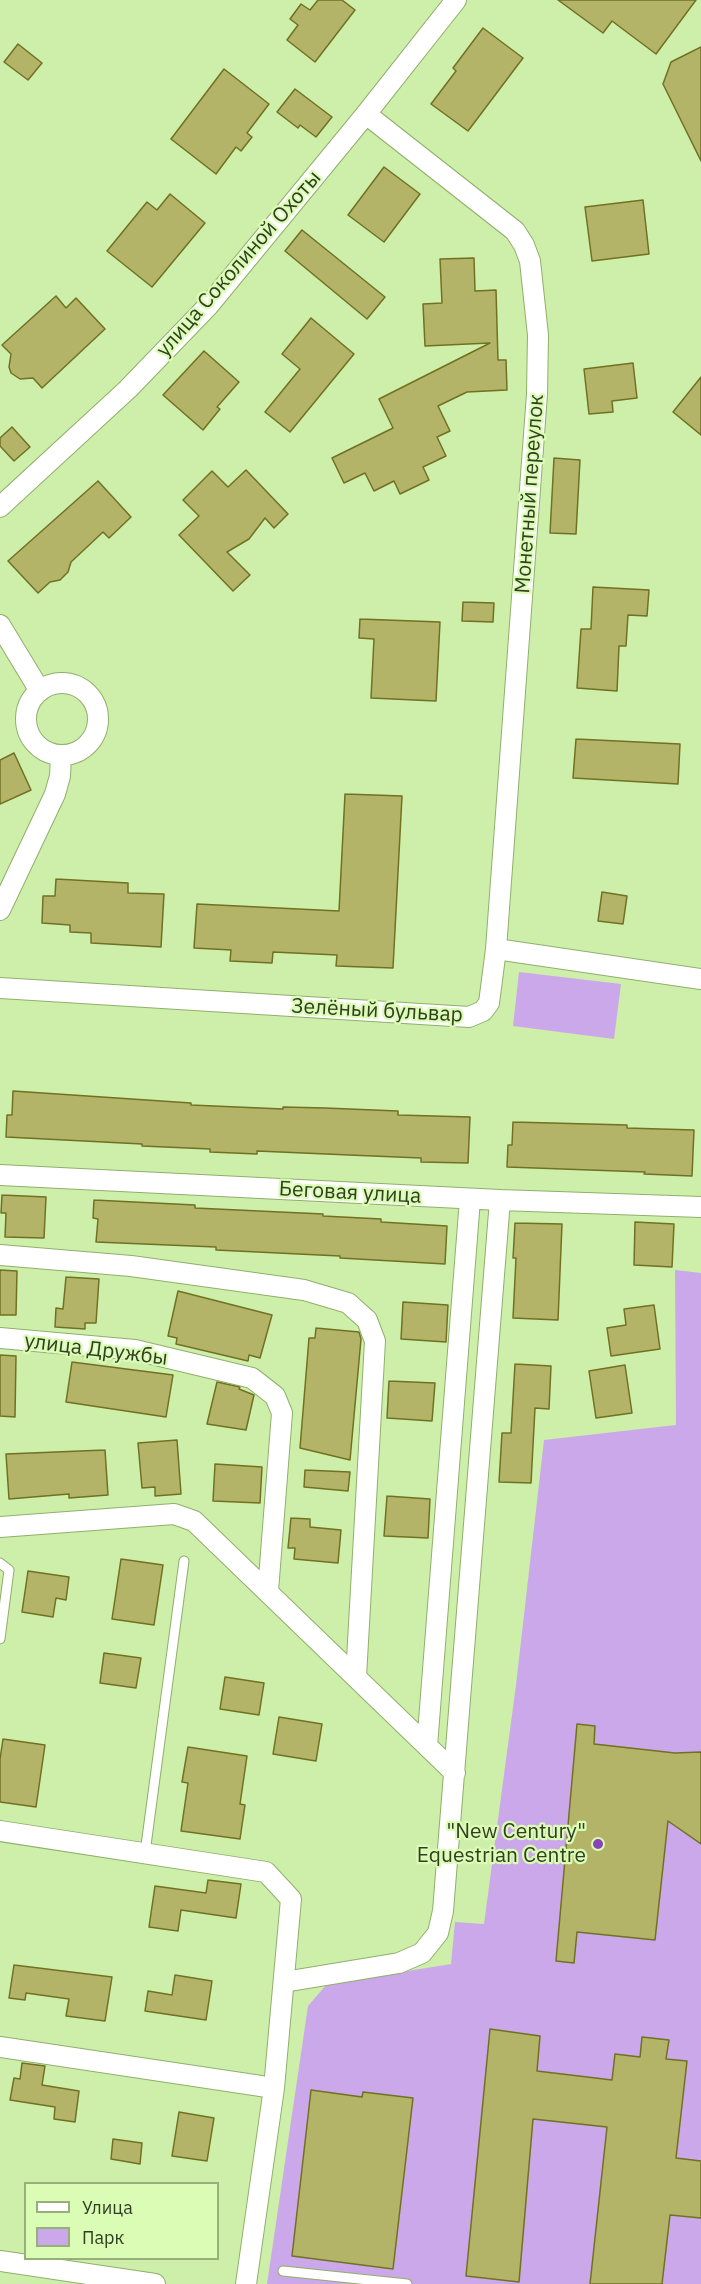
<!DOCTYPE html>
<html>
<head>
<meta charset="utf-8">
<style>
	body { margin:0 }
	#map { position:relative; width:701px; height:2284px; overflow:hidden; background:#ceefa9; font-family:"IBM Plex Sans",sans-serif }
	canvas { display:block }
	.legend { position:absolute; left:24px; top:2182px; width:195px; height:78px; box-sizing:border-box; background:#dbfcb5; border:2px solid #97b07a; margin:0; padding:8px 10px; list-style:none; font-size:18px; color:#313e22 }
	.legend li { display:flex; align-items:center; gap:12px; height:30px }
	.legend b { width:30px; border:2px solid #97b07a }
</style>
</head>
<body>
<div id="map">
<canvas width="701" height="2284"></canvas>
<ul class="legend">
<li><b style="height:8px;background:#fff"></b>Улица</li>
<li><b style="height:16px;background:#cba8e9"></b>Парк</li>
</ul>
</div>
<script>
const c = document.querySelector('canvas').getContext('2d');
c.lineJoin = 'round';
function fill(path, color) { c.fillStyle = color; c.fill(path, 'evenodd'); }
const toPath = rows => new Path2D(rows.map(r => 'M' + r).join(''));
function strokePath(path, color, width, dash) { c.strokeStyle = color; c.lineWidth = width; c.lineCap = dash ? 'butt' : 'round'; c.setLineDash(dash || []); c.stroke(path); }
function drawText(font, color, halo, rows, align = 'center') {
  c.font = font + ' "IBM Plex Sans",sans-serif'; c.lineWidth = 4.5; c.setLineDash([]); c.textBaseline = 'middle'; c.strokeStyle = halo; c.fillStyle = color; for (const [text, x, y, turn = 0] of rows) {
    c.save(); c.translate(x, y); c.rotate((+turn || 0) * Math.PI / 180); c.textAlign = isNaN(turn) ? turn : align; if (halo) c.strokeText(text, 0, 0); c.fillText(text, 0, 0); c.restore();
  }
}
fill(toPath([
	[519,972,621,984,614,1039,513,1026],
	[675,1270,701,1273,701,2284,267,2284,308,2006,327,1984,451,1964,455,1922,484,1924,516,1685,544,1440,676,1425]
]), '#cba8e9');
const building = toPath([
	[318,0,342,0,355,10,315,62,287,40,298,25,290,19,301,4,310,10,318,0],
	[558,0,696,0,656,54,612,21,603,33,558,0],
	[483,28,523,58,468,131,431,104,456,71,453,68,483,28],
	[18,44,42,63,28,80,4,62,18,44],
	[701,47,701,161,663,84,671,62,701,47],
	[224,69,269,104,247,133,252,137,241,151,236,147,216,174,171,139,224,69],
	[295,89,332,117,316,137,300,125,298,128,277,112,295,89],
	[384,167,420,194,384,242,348,215,384,167],
	[170,194,205,223,152,287,107,251,147,202,157,210,170,194],
	[643,200,649,254,592,261,585,207,643,200],
	[302,230,385,297,367,319,285,251,302,230],
	[474,258,475,291,496,290,498,360,506,360,507,390,467,392,438,406,450,431,437,437,446,456,423,467,429,480,400,494,394,481,374,491,365,473,344,483,332,458,393,428,379,399,490,343,425,346,423,304,442,303,440,259,474,258],
	[56,296,66,308,76,298,105,329,42,388,33,378,20,379,11,373,9,367,11,354,2,345,56,296],
	[311,318,354,354,290,432,265,412,300,369,282,354,311,318],
	[204,351,239,382,217,407,220,409,203,430,163,395,204,351],
	[633,363,637,398,612,401,613,412,589,414,584,369,633,363],
	[701,377,701,435,673,412,701,377],
	[12,427,30,447,14,461,0,446,0,438,12,427],
	[554,458,580,460,576,534,550,533,554,458],
	[246,470,288,514,274,528,265,518,249,539,227,552,250,575,233,591,179,535,199,516,183,500,212,471,228,487,246,470],
	[98,481,131,517,109,538,103,532,71,562,68,572,60,580,50,582,38,593,8,561,98,481],
	[593,587,649,590,647,616,628,615,626,646,619,646,617,691,577,688,581,629,591,629,593,587],
	[463,602,494,603,493,622,462,621,463,602],
	[360,619,440,622,436,701,371,698,374,639,359,638,360,619],
	[576,739,680,744,678,784,573,778,576,739],
	[14,753,31,790,0,804,0,760,14,753],
	[345,794,402,796,393,968,336,966,337,955,273,952,272,963,230,961,231,950,194,948,197,904,339,911,345,794],
	[56,879,128,883,128,893,164,894,161,947,91,943,91,933,70,932,70,925,42,923,43,896,55,896,56,879],
	[602,892,627,896,623,924,598,921,602,892],
	[13,1091,191,1103,191,1105,283,1109,283,1107,325,1108,398,1111,398,1115,470,1117,468,1163,421,1162,421,1158,349,1155,257,1151,257,1154,210,1152,210,1149,142,1146,142,1144,6,1137,7,1115,12,1115,13,1091],
	[513,1122,627,1125,627,1128,694,1130,692,1176,644,1174,645,1172,507,1167,508,1145,512,1145,513,1122],
	[2,1195,46,1197,44,1238,5,1237,6,1213,1,1213,2,1195],
	[94,1200,195,1205,195,1208,323,1214,323,1216,381,1219,381,1222,447,1226,445,1264,340,1258,340,1256,216,1250,216,1247,96,1242,98,1219,93,1218,94,1200],
	[635,1222,674,1224,672,1267,634,1265,635,1222],
	[515,1223,562,1224,558,1320,513,1318,516,1258,513,1258,515,1223],
	[0,1270,17,1271,16,1315,0,1315,0,1270],
	[66,1277,99,1279,96,1323,85,1323,85,1329,55,1327,56,1308,63,1309,66,1277],
	[178,1291,272,1315,260,1358,249,1355,248,1361,176,1344,177,1338,168,1336,178,1291],
	[403,1302,448,1305,446,1342,401,1339,403,1302],
	[654,1305,660,1349,611,1356,607,1328,626,1325,624,1309,654,1305],
	[316,1328,359,1332,361,1339,350,1460,300,1448,309,1338,315,1338,316,1328],
	[0,1355,16,1356,15,1417,0,1416,0,1355],
	[72,1362,173,1375,166,1417,66,1402,72,1362],
	[515,1364,551,1366,549,1409,535,1408,531,1483,499,1482,502,1433,511,1433,515,1364],
	[625,1365,632,1413,596,1418,589,1371,625,1365],
	[389,1381,435,1383,432,1421,387,1418,389,1381],
	[217,1382,240,1387,239,1389,254,1395,246,1430,207,1424,217,1382],
	[177,1440,181,1494,155,1496,155,1487,142,1488,138,1443,177,1440],
	[105,1450,108,1495,69,1498,69,1494,9,1499,6,1454,105,1450],
	[215,1464,262,1467,260,1503,213,1501,215,1464],
	[305,1470,350,1472,348,1491,304,1487,305,1470],
	[387,1496,430,1499,428,1538,384,1536,387,1496],
	[291,1518,310,1519,310,1527,341,1530,338,1563,294,1559,295,1548,288,1548,291,1518],
	[121,1559,163,1565,154,1625,112,1619,121,1559],
	[28,1571,69,1577,66,1600,56,1598,53,1617,22,1612,28,1571],
	[104,1653,141,1658,136,1688,100,1683,104,1653],
	[225,1677,264,1683,259,1715,220,1709,225,1677],
	[279,1717,322,1724,316,1761,273,1754,279,1717],
	[577,1724,595,1726,594,1744,675,1753,701,1752,701,1844,668,1821,655,1940,577,1932,574,1963,556,1961,577,1724],
	[3,1739,45,1745,36,1807,0,1802,0,1759,3,1739],
	[188,1747,247,1756,240,1804,245,1805,240,1839,181,1831,188,1783,182,1782,188,1747],
	[208,1880,241,1884,236,1918,181,1910,178,1931,149,1927,155,1886,206,1893,208,1880],
	[14,1965,112,1977,105,2021,66,2016,69,1999,26,1993,25,2000,9,1998,14,1965],
	[175,1975,212,1981,206,2020,145,2011,148,1991,172,1995,175,1975],
	[490,2029,540,2036,537,2071,612,2080,615,2054,640,2057,642,2037,669,2040,666,2059,687,2061,676,2158,701,2161,701,2218,670,2215,662,2284,590,2284,607,2127,533,2119,519,2282,466,2276,490,2029],
	[22,2063,45,2066,42,2085,79,2091,75,2122,54,2119,55,2107,10,2100,14,2078,20,2079,22,2063],
	[311,2090,362,2097,363,2092,413,2098,393,2269,292,2256,311,2090],
	[179,2112,214,2118,207,2161,172,2156,179,2112],
	[113,2139,142,2143,140,2164,111,2159,113,2139]
]);
fill(building, '#b3b468');
strokePath(building, '#717123', 1.5);
const service = toPath([
	[0,1563,9,1570,0,1639],
	[145,1853,184,1561],
	[283,2271,407,2284]
]);
const minor = toPath([
	[366,114,515,231,524,245,530,261,538,335,537,394,496,949],
	[0,507,128,389,209,305,366,114,456,0],
	[0,625,40,691],
	'26 719a36 36 0 1 1 72 0a36 36 0 1 1-72 0Z',
	[0,910,55,794,60,776,61,755],
	[0,988,469,1017,483,1011,489,1003,496,949,701,979],
	[0,1175,500,1200,701,1207],
	[0,1255,131,1266,304,1290,348,1303,367,1320,375,1341,356,1677],
	[0,1338,135,1350,252,1378,275,1396,282,1413,268,1591],
	[0,1527,174,1514,194,1521,455,1773],
	[427,1746,470,1199],
	[0,1831,266,1872,291,1899,274,2088,246,2284],
	[284,1982,399,1963,422,1953,438,1933,443,1911,500,1200],
	[0,2047,274,2088],
	[0,2261,155,2284]
]);
strokePath(service, '#90af6c', 11);
strokePath(minor, '#90af6c', 22);
strokePath(service, '#fff', 9);
strokePath(minor, '#fff', 20);
for (const [x, y, r, color] of [
	[598,1844,6,"#8843b7"]
]) { const dot = new Path2D(); dot.arc(x, y, r, 0, 2 * Math.PI); c.fillStyle = color; c.fill(dot); strokePath(dot, '#dbfcb5', 2); }
drawText('21px', '#313e22', '#dbfcb5', [
	["улица Соколиной Охоты",239,264,-49],
	["Монетный переулок",530,494,-86],
	["Зелёный бульвар",377,1011,3],
	["Беговая улица",350,1193,3],
	["улица Дружбы",96,1350,7]
]);
drawText('21px', '#313e22', '#dbfcb5', [
	["\"New Century\"",586,1832],
	["Equestrian Centre",586,1856]
], 'right');
</script>
</body>
</html>
